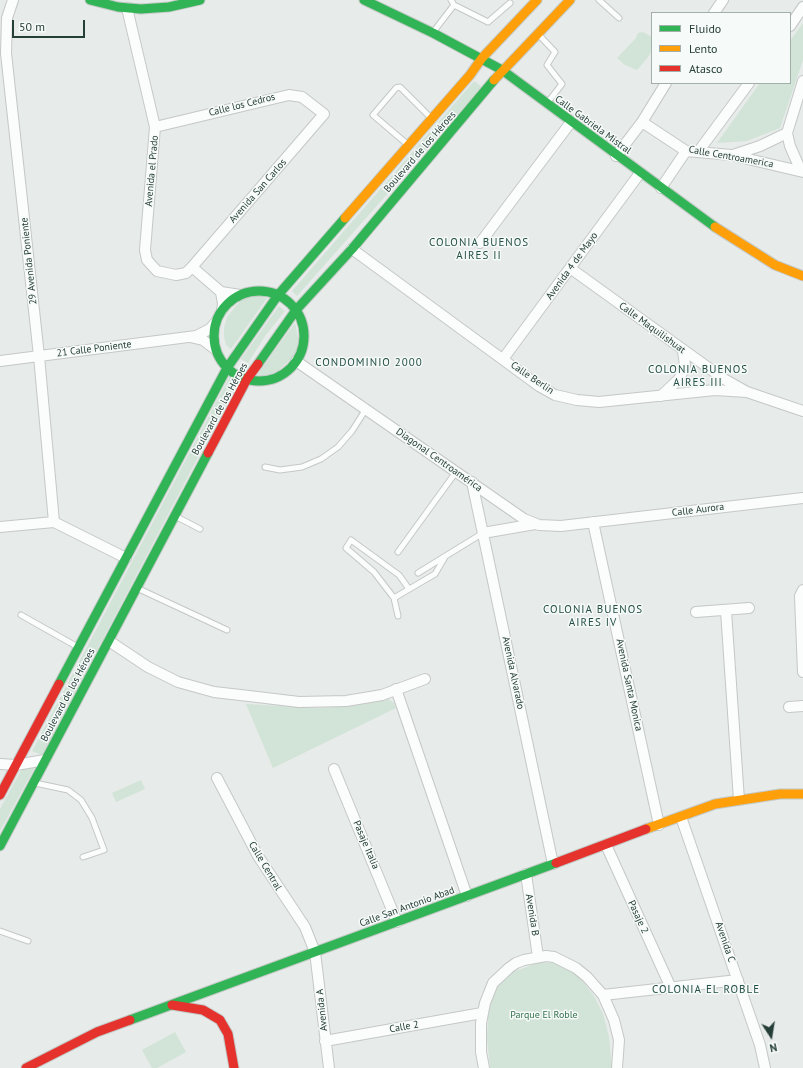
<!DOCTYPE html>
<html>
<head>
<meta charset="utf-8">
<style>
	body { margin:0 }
	#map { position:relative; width:803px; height:1068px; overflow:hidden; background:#e7ebe9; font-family:"PT Sans",sans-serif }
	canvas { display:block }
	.legend { position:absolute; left:651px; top:12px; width:140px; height:72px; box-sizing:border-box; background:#f6faf8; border:1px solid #a3afab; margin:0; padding:5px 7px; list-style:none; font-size:12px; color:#263e38 }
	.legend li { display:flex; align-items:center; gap:8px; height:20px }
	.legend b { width:20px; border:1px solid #a3afab }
	.north { position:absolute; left:751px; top:1016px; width:40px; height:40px; -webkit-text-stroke:3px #f6faf8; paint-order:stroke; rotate:168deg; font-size:11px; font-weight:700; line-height:16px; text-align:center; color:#263e38 }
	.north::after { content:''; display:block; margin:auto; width:14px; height:18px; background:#263e38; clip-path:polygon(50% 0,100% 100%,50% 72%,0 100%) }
	.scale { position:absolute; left:12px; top:20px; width:73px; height:18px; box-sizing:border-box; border:2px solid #263e38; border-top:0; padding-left:5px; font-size:12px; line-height:14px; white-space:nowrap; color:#263e38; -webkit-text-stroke:3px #f6faf8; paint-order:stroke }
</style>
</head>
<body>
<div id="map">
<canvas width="803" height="1068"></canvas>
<ul class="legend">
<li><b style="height:5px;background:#30b455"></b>Fluido</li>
<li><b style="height:5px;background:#ff9f0a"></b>Lento</li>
<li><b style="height:5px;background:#e5322d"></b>Atasco</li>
</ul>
<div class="north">N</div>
<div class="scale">50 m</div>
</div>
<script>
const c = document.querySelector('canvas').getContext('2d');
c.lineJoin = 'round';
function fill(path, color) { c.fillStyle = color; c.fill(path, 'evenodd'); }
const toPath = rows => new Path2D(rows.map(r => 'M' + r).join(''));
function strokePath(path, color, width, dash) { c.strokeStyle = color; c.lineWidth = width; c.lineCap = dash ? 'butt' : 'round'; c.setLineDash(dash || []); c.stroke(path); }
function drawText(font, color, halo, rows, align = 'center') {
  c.font = font + ' "PT Sans",sans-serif'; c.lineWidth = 3; c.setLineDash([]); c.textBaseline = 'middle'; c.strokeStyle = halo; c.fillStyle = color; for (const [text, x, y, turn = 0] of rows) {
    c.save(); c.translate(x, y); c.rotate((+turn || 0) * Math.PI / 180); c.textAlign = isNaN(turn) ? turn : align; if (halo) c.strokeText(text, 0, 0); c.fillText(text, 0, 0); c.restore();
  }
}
fill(toPath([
	[803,23,803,60,780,128,747,141,717,143,760,83,790,83,790,41],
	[643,32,652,37,652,49,649,56,637,70,625,65,617,58,636,38,638,33],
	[474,81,482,87,297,296,292,291],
	[258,295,267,298,231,349,226,345,224,336,224,328,227,317,241,300],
	[279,306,285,311,265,336,248,363,241,359],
	[295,323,299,343,294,356,279,370,268,375,257,375],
	[230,376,238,381,42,755,32,751],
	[387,698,394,703,396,708,273,768,246,704,319,708,352,706],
	[36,765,0,831,0,809,23,767],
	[141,780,145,789,116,802,112,793],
	[540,962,563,964,580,978,594,996,603,1014,609,1037,612,1068,490,1068,487,1039,488,1017,493,993,502,982,513,972],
	[175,1032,186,1052,157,1068,152,1068,142,1050]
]), '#d2e3d7');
const lane = toPath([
	[451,0,454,5,488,22,510,3],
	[599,0,619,18],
	[434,31,454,5],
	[539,35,555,52,547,65,562,84,548,102],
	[407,144,373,115,396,88,400,87,431,118],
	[265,467,280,470,302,467,321,459,338,447,352,431,366,409],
	[177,517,200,529],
	[398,552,456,472],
	[418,573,483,533],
	[139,589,227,630],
	[394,598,435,574,445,557],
	[21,615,76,646],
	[398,616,394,598,374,572,346,548,351,540,399,575,409,589],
	[35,783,68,790,81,800,92,818,104,850,83,857],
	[0,931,28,941]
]);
const street = toPath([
	[13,0,7,18,6,53,39,356,54,522],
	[127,8,155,127,145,250,147,260,157,271,176,275,186,273,192,267,324,114,302,97,289,95,155,127],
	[714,13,723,0],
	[790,26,803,7],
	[642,122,686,151,731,155,803,172],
	[698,152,749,83],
	[733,155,760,146,787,133],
	[616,156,642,122,666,83],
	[801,171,790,146,787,133,803,81],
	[661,188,686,151],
	[480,243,571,122],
	[352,249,539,386,555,395,577,400,599,402,715,390,747,392],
	[192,267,221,292,240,295],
	[570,268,724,379,747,392,803,411],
	[221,292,223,304,222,310],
	[190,337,203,340,215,349],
	[503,359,640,173],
	[0,361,196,336,210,329,215,323],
	[296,361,524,519,539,525,561,526,803,498],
	[661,396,679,379,682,373,685,365,683,351],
	[472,482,553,864],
	[593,522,659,825],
	[0,527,54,522,126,558],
	[483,533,535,524],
	[726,611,739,800],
	[696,612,749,608],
	[109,641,148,667,178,682,214,692,249,696,299,702,346,701,382,695,425,679],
	[803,672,800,596,803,590],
	[396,689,467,896],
	[789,707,803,706],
	[0,764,16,765,45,760],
	[334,769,397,922],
	[217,778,258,856,305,927,315,952,329,1068],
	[681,817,760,1045,765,1068],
	[606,845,671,988],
	[526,874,538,957],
	[603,995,738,980],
	[325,1041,482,1013],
	[484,1068,481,1052,481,1023,485,1003,493,983,509,968,516,963,524,960,546,956,554,957,576,968,587,977,603,995,614,1020,619,1040,617,1068]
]);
const fast = toPath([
	[90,0,118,7,141,9,169,7,200,0],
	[364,0,433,33,502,70,715,227],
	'214 336a45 45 0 1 1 90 0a45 45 0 1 1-90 0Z',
	[258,364,296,310,352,249,494,80],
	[59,684,227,368,278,295,345,218],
	[0,846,208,453],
	[130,1020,556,863]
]);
const slow = toPath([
	[494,80,570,0],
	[345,218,470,75,482,58,537,0],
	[715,227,775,265,803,276],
	[646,829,715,804,780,794,803,794]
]);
const jam = toPath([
	[208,453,247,379,258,364],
	[0,795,59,684],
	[556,863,646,829],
	[172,1005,203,1010,220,1020,228,1034,234,1068],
	[26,1068,97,1032,130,1020]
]);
strokePath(lane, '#c4c8c6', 7);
strokePath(street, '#c4c8c6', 12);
strokePath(fast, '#c3c9c6', 11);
strokePath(slow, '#c3c9c6', 11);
strokePath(jam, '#c3c9c6', 11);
strokePath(lane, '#fbfcfc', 5);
strokePath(street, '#fbfcfc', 10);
strokePath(fast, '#30b455', 9);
strokePath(slow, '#ff9f0a', 9);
strokePath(jam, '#e5322d', 9);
drawText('10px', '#263e38', '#f6faf8', [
	["Calle los Cedros",242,105,-14],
	["Calle Gabriela Mistral",593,125,36],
	["Boulevard de los Héroes",420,152,-49],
	["Calle Centroamerica",731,157,10],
	["Avenida el Prado",152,171,-85],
	["Avenida San Carlos",258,191,-49],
	["29 Avenida Poniente",29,261,-96],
	["Avenida 4 de Mayo",572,266,-54],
	["Calle Maquilishuat",652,328,36],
	["21 Calle Poniente",94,349,-7],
	["Calle Berlin",532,378,34],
	["Boulevard de los Héroes",220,409,-61],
	["Diagonal Centroamérica",439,460,35],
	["Calle Aurora",698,510,-7],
	["Avenida Alvarado",513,673,78],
	["Avenida Santa Monica",629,685,78],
	["Boulevard de los Héroes",68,695,-62],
	["Pasaje Italia",366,845,67],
	["Calle Central",265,866,59],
	["Calle San Antonio Abad",407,907,-20],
	["Avenida B",532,915,81],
	["Pasaje 2",638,917,65],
	["Avenida C",725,942,71],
	["Avenida A",322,1010,-96],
	["Calle 2",404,1027,-10]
]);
drawText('10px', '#33724d', '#f6faf8', [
	["Parque El Roble",544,1015]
]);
c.letterSpacing = '1px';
drawText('11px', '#234f45', '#f6faf8', [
	["COLONIA BUENOS",479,243],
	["AIRES II",479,256],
	["CONDOMINIO 2000",369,363],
	["COLONIA BUENOS",698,370],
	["AIRES III",698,383],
	["COLONIA BUENOS",593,610],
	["AIRES IV",593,623],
	["COLONIA EL ROBLE",706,990]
]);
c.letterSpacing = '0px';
</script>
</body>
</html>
